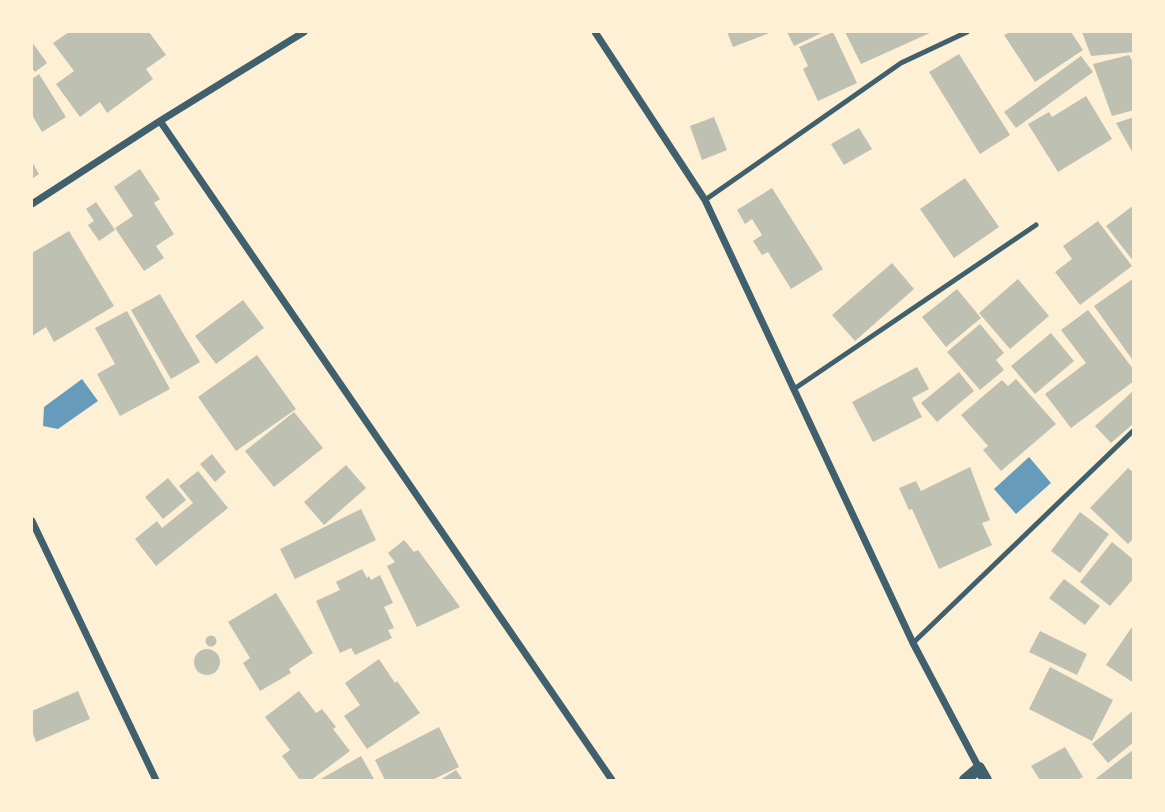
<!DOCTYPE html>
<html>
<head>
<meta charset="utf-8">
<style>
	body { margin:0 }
	#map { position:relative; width:1165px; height:812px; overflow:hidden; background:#fdf0d5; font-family:Raleway,sans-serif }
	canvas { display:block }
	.frame { position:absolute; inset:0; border:33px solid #fdf0d5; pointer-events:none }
</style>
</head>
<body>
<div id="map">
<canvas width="1165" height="812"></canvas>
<div class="frame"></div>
</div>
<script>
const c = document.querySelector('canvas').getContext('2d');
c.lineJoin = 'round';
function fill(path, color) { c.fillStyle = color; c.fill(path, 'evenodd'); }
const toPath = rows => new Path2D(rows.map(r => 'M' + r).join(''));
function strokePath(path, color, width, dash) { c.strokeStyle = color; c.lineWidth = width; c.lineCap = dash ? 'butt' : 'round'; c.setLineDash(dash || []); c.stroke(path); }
fill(toPath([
	[82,379,98,401,58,429,43,426,44,407],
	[1029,457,1051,483,1016,514,994,489]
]), '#669bbc');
fill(toPath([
	[69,32,149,32,166,55,146,69,153,79,107,113,100,102,80,117,56,84,74,71,53,43],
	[727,32,772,32,733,47],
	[787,32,824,32,794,46],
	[833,32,857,83,818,101,803,69,808,66,799,47],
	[845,32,932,32,861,64],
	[1010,32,1071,32,1083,50,1035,82,1004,35],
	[1082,32,1134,32,1134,52,1091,56],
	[32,42,47,63,35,72,32,68],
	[959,54,1010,135,980,154,929,72],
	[1129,55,1134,64,1134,110,1112,116,1093,64],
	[1081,56,1093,72,1016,128,1004,112],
	[39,74,66,117,42,132,32,115,32,79],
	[1086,96,1112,139,1058,172,1028,124,1049,112,1052,117],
	[714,117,727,150,702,160,690,126],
	[1134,117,1134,155,1116,123],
	[859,128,872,149,844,165,831,144],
	[32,162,39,174,32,179],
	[140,169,160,199,154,203,174,234,156,246,164,258,144,271,115,228,133,216,114,187],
	[965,178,999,227,954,258,920,209],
	[772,188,823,269,791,289,768,252,762,255,753,241,762,235,752,219,745,224,737,210],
	[96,202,115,230,99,241,88,225,94,221,86,209],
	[1134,205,1134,262,1106,226],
	[1098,221,1132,266,1080,305,1055,272,1072,259,1063,246],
	[69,231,114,306,54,342,46,327,32,336,32,253],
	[892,263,914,289,855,341,832,315],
	[1134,278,1134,362,1094,306],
	[1018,279,1049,316,1010,349,979,313],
	[957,289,981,318,946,347,922,317],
	[160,294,200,362,171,379,131,310],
	[243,300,264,328,216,364,195,336],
	[1088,310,1134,370,1134,381,1071,428,1045,394,1086,363,1061,330],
	[127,311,170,389,120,416,97,374,115,364,95,328],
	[980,324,1004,353,996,360,1004,370,980,390,947,352],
	[1051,333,1074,361,1035,394,1011,366],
	[257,355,296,409,236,451,198,397],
	[917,367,929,389,912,398,922,417,873,442,852,402],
	[959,372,974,391,937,422,921,403],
	[1016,379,1056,424,1001,471,983,450,988,446,961,415,1002,380,1008,386],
	[1134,390,1134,423,1111,443,1095,426],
	[294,412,323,448,274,487,245,451],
	[212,454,226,472,215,482,200,464],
	[346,465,366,488,324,525,304,502],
	[970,467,990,520,982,523,992,545,939,569,912,509,909,510,899,488,916,481,921,491],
	[1128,468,1134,473,1134,538,1128,544,1090,508],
	[198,471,228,508,156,566,135,539,157,521,162,528,193,503,179,486],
	[168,478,186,500,163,519,145,497],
	[361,509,376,540,295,579,280,549],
	[1080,512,1109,534,1080,573,1051,551],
	[404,540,414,552,418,550,460,607,417,627,387,566,395,562,388,553],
	[1112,542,1134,560,1134,578,1110,606,1080,582],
	[362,569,367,578,369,576,371,580,380,575,393,603,384,607,394,628,388,630,392,638,355,655,351,648,340,653,316,601,340,590,336,582],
	[1064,579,1100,606,1085,625,1049,598],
	[276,593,313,653,289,669,291,673,260,691,243,663,250,658,228,622],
	[1134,624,1134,683,1106,665],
	[1040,631,1087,654,1077,675,1029,652],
	'205.5 641a5.5 5.5 0 1 1 11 0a5.5 5.5 0 1 1-11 0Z',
	'194 662a13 13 0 1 1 26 0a13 13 0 1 1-26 0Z',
	[379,659,395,683,397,681,420,713,367,749,344,716,360,705,345,683],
	[1050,667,1113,700,1092,741,1029,709],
	[78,691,90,719,36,742,32,731,32,711],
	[299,691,316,713,322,709,336,727,333,729,350,751,311,780,300,780,282,756,290,750,265,717],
	[1134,710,1134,742,1108,763,1092,744],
	[439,727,459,767,432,780,385,780,375,760],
	[1065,747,1083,777,1077,780,1040,780,1031,766],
	[1134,749,1134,780,1094,780],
	[361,756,374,779,372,780,319,780],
	[456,770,463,780,440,780]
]), '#bec0b2');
strokePath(toPath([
	[705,200,901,63,967,32],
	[794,389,1036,225],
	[913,643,1134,430]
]), '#3f606c', 5);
strokePath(toPath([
	[595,32,705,200,913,643,979,768],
	[160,121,612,780],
	[32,204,160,121,304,32],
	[32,521,156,780]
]), '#3f606c', 7);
strokePath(toPath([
	[965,780,979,768,986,780]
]), '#3f606c', 12);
</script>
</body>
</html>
